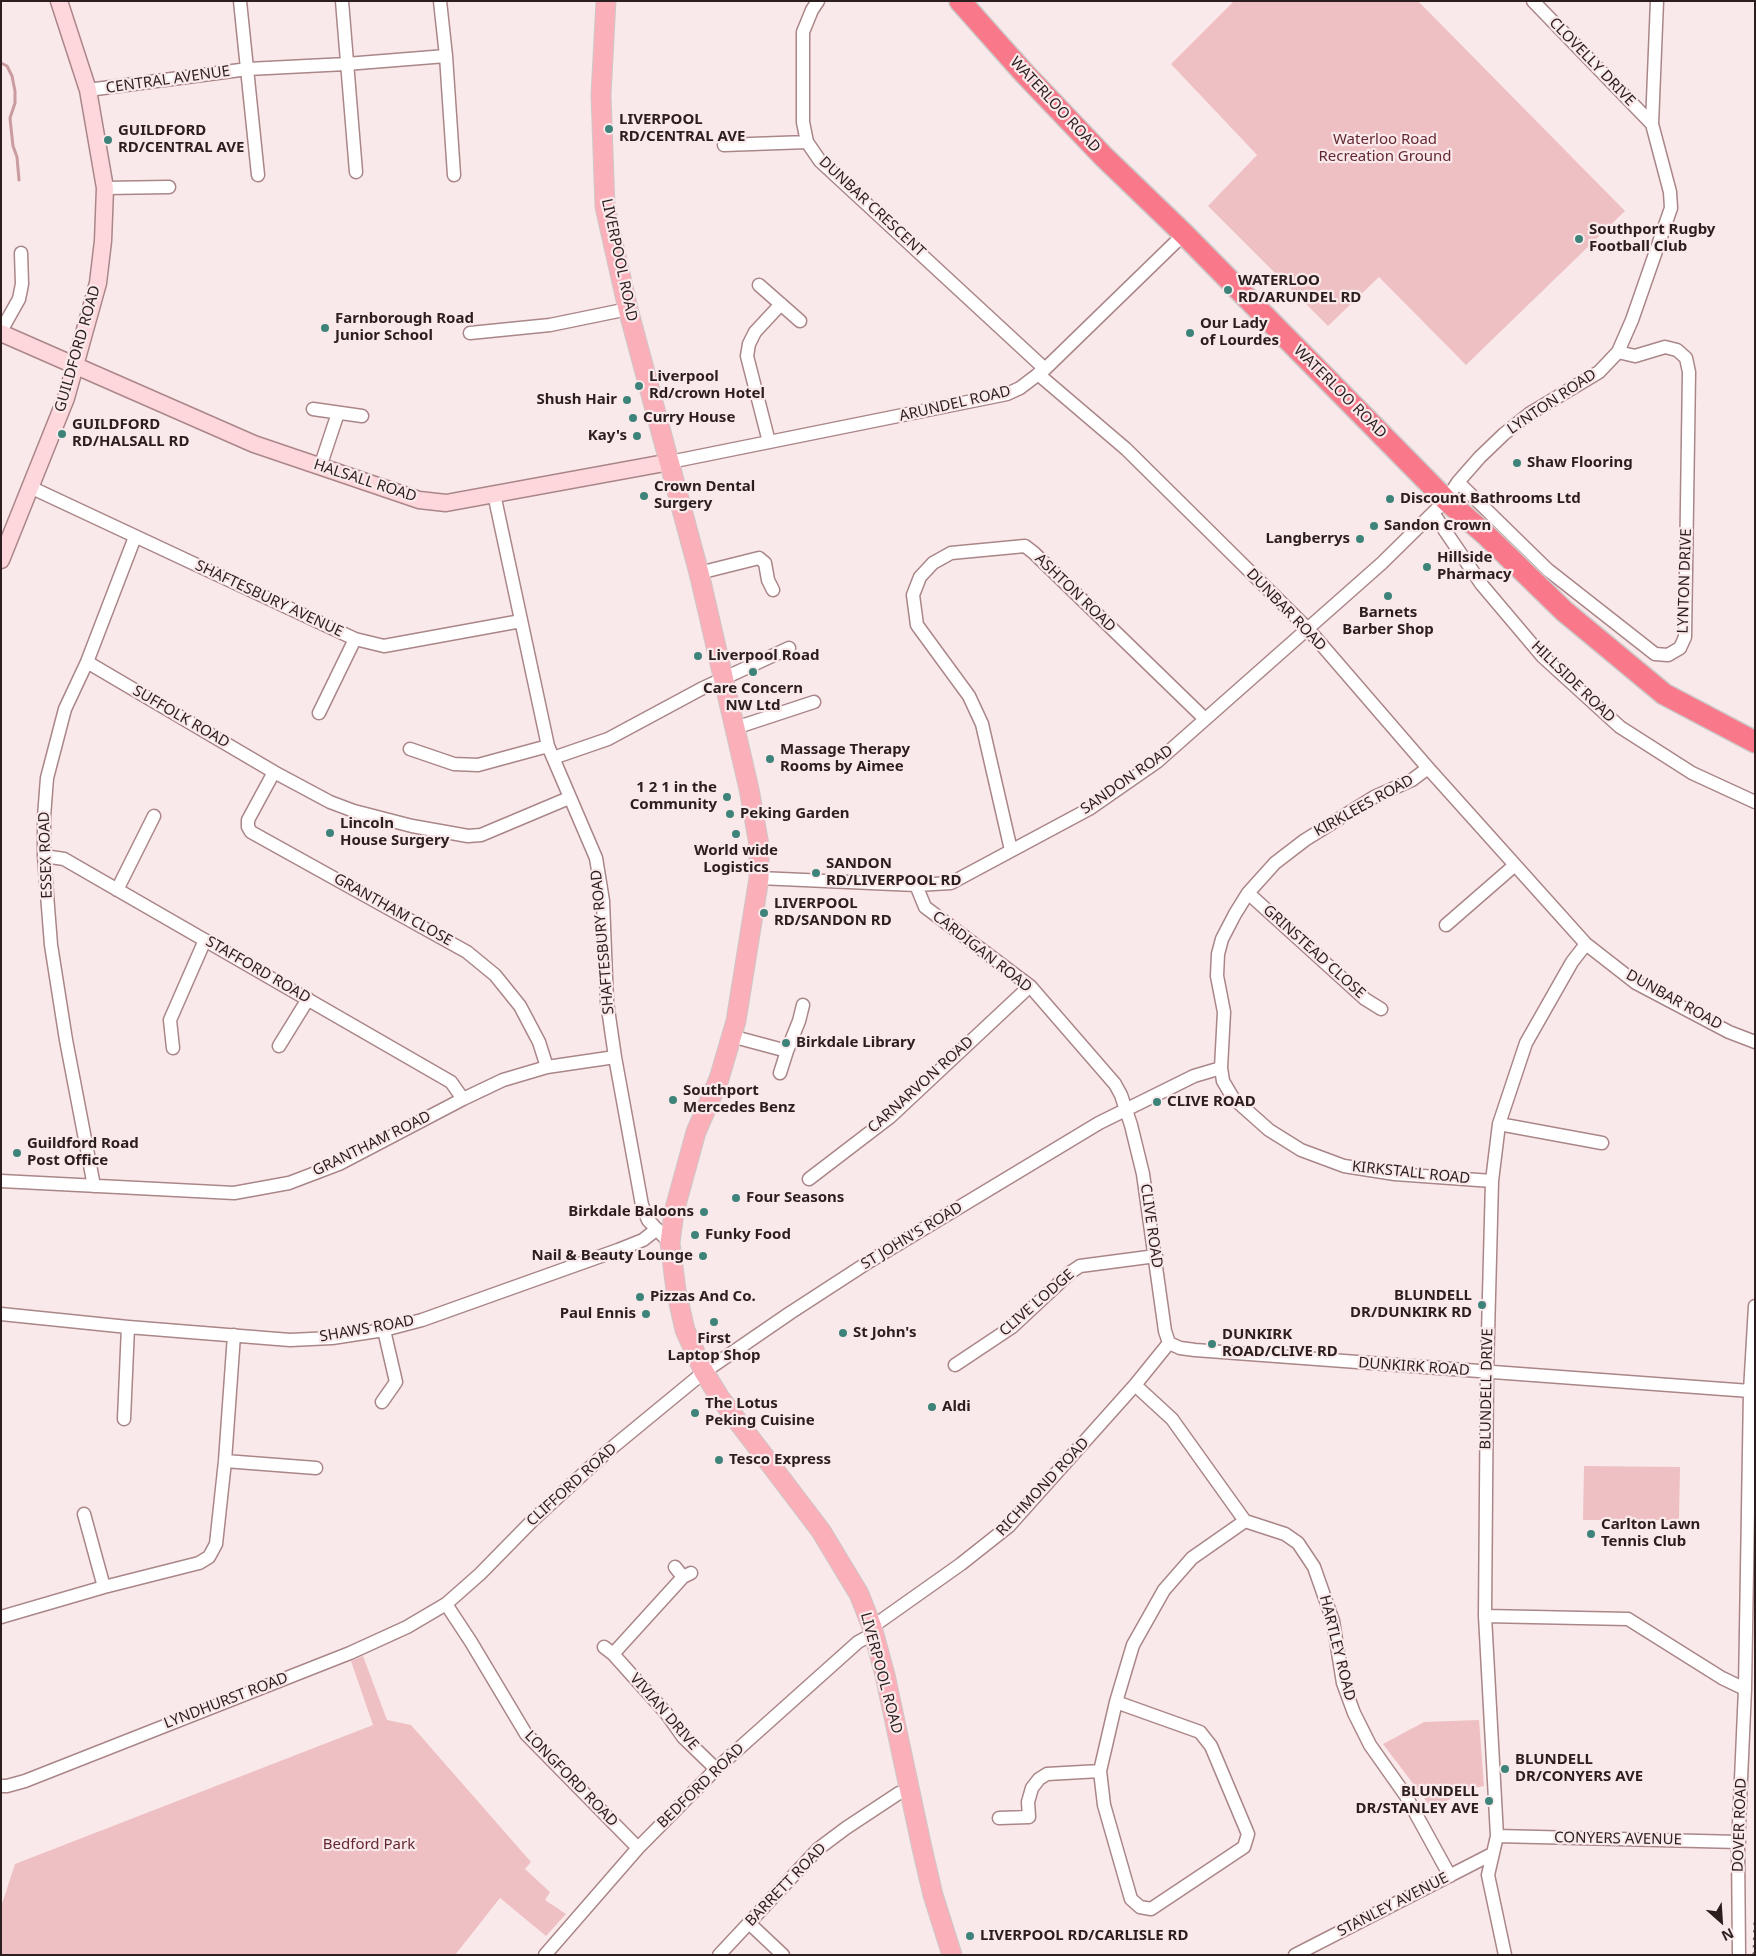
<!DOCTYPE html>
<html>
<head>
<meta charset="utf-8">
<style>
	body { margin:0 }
	#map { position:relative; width:1756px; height:1956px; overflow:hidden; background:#fae9ea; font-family:"Noto Sans",sans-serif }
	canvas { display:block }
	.frame { position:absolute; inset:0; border:2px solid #2c1e1f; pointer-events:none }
	.north { position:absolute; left:1696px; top:1896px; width:50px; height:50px; -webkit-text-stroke:4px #fae9ea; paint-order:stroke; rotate:154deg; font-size:14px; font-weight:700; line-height:20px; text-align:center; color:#2c1e1f }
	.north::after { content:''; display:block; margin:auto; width:18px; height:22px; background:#2c1e1f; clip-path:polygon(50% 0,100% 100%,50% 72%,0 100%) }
</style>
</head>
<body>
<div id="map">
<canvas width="1756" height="1956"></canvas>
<div class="frame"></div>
<div class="north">N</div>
</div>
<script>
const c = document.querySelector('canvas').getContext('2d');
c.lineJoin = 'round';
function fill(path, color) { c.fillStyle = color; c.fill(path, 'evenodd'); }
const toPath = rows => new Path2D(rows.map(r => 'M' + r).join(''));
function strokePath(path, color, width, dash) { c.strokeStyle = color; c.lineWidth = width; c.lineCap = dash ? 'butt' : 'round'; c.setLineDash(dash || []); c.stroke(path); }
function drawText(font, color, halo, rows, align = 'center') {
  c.font = font + ' "Noto Sans",sans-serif'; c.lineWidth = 4.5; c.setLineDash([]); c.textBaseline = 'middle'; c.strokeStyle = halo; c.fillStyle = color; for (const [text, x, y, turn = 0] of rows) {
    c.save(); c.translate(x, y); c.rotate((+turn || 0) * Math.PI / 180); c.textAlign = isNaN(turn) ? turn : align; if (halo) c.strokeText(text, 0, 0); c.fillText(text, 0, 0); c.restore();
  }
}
fill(toPath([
	[1234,1,1418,1,1625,211,1466,365,1379,277,1328,326,1208,206,1257,155,1171,64],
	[1584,1466,1680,1467,1679,1520,1583,1520],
	[363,1656,387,1720,411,1725,531,1862,525,1869,550,1892,545,1900,566,1914,546,1936,500,1898,455,1955,1,1955,1,1907,15,1864,373,1725,351,1661],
	[1479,1720,1484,1786,1464,1790,1433,1810,1383,1744,1424,1722]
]), '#eec0c3');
strokePath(toPath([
	[1,63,7,66,12,76,15,91,15,103,10,118,11,128,13,146,17,157,19,180]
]), '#ca9b9f', 3);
const street = toPath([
	[240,1,258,175],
	[342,1,356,172],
	[440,1,446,56,454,175],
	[818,1,812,10,803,32,803,122,807,142,820,161,1045,369],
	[1533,1,1652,124],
	[88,90,248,69,346,64,446,56],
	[724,145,807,142],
	[105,188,169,187],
	[759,285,800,321],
	[1,331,19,299,22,284,21,253],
	[470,333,550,325,628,309],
	[1038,374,1126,449,1308,629,1428,768,1586,944,1636,983,1729,1032,1755,1042],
	[313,409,362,416],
	[769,442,747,356,749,344,755,332,781,304],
	[670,462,1007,394,1020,388,1045,369,1184,234],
	[320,467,338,413],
	[1458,482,1548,570,1655,654,1668,655,1680,648,1685,637,1689,372,1686,358,1677,350,1665,347,1635,356,1618,352],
	[30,487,355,639,384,646,521,621],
	[494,494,548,746,596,858,603,901,607,1002,615,1057,642,1205,648,1220,670,1243],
	[1433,513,1482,585,1542,656,1620,727,1692,773,1755,802],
	[699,573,759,558,765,563,768,580,773,590],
	[87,662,274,772,330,802,354,811,412,826,468,836,481,835,569,798],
	[319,713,355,639],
	[735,728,814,702],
	[410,749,454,764,478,765,548,746],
	[553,758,608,739,701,689,789,648],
	[1428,768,1412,780,1374,797,1305,840,1275,863,1248,893,1235,914,1222,939,1218,954,1217,976,1224,1012,1221,1068,1223,1081,1233,1098,1269,1130,1301,1150,1344,1166,1395,1174,1492,1181],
	[274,772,248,820,248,827,251,832,467,952,495,975,520,1006,539,1042,547,1067],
	[1011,850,982,724,969,696,917,625,913,595,920,577,933,563,951,553,1025,546,1034,553,1205,719],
	[44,856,64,859,451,1082,463,1099],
	[759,878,916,885,951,883,1089,809,1158,761,1382,563,1446,500,1458,482,1480,457,1504,434,1529,414,1599,372,1618,352,1632,320,1671,208,1670,192,1652,124,1657,1],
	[916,885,925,907,1030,986,1115,1084,1121,1095,1131,1125,1143,1174,1165,1331,1169,1343],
	[117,890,154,816],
	[1248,893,1365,999,1381,1009],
	[1446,925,1515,865],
	[731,1036,787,1051,799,1021,803,1005],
	[279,1046,308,999],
	[173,1048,170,1020,205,940],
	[780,1073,787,1051],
	[1499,1124,1602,1143],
	[809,1179,890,1117,1030,986],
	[1,1181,234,1193,289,1183,339,1164,463,1099,503,1080,547,1067,615,1057],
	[94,1186,66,1040,51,945,44,856,44,817,47,778,65,709,87,662,135,537],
	[1,1314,128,1327,290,1340,332,1338,384,1330,422,1320,618,1250,643,1240,657,1229],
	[1169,1343,1180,1348,1195,1350,1750,1391],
	[955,1365,1012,1327,1071,1272,1080,1266,1156,1256],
	[1135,1385,1172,1419,1245,1521,1285,1534,1298,1543,1314,1567,1333,1621,1343,1683,1354,1713,1370,1745,1406,1796,1450,1876],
	[382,1402,396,1382,384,1330],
	[124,1419,128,1327],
	[225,1461,316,1468],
	[84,1514,104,1587],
	[675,1567,683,1577],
	[446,1604,471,1642,526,1734,638,1848],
	[1485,1616,1628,1619,1722,1678,1745,1689],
	[1,1617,104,1587,199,1563,209,1557,216,1544,225,1461,234,1335],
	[872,1627,961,1564,1009,1526,1135,1385,1169,1343],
	[604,1647,613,1654,666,1713,683,1737,716,1769],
	[613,1654,683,1577,691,1573],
	[1116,1702,1200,1732,1211,1746,1248,1834,1244,1847,1151,1909,1140,1907,1131,1899,1104,1805,1100,1771,1116,1702,1133,1645,1164,1590,1192,1558,1245,1521],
	[1,1786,7,1786,25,1781,350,1653,407,1627,446,1604,480,1574,534,1519,608,1451,704,1372,790,1313,870,1261,1099,1123,1194,1076,1221,1068],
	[999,1818,1029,1817,1028,1802,1032,1788,1039,1779,1047,1774,1100,1771],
	[1497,1836,1739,1842],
	[749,1923,783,1955],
	[545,1955,638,1848,716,1769,858,1642,873,1634],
	[719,1955,818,1849,846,1828,899,1793,910,1790],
	[1295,1955,1492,1854],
	[1505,1955,1488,1875,1497,1836,1485,1616,1487,1372,1492,1181,1499,1124,1526,1043,1572,962,1586,944],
	[1739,1955,1738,1847,1745,1689,1750,1391,1755,1306]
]);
const secondary = toPath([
	[1,333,254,444,419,500,446,503,670,462],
	[1,560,66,398,98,283,103,241,105,188,88,90,59,1]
]);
const primary = toPath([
	[606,1,601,95,605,207,628,309,699,573,749,789,759,845,759,878,736,1021,719,1079,696,1132,674,1212,670,1243,676,1290,685,1330,704,1372,720,1398,821,1531,859,1594,872,1627,885,1675,922,1848,933,1895,952,1955]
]);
const highway = toPath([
	[960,1,1024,73,1103,156,1184,234,1446,500,1485,534,1564,611,1664,694,1755,742]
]);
strokePath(street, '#aa8688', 15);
strokePath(secondary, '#aa8688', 19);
strokePath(primary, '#ccc9c9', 21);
strokePath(highway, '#ccc9c9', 24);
strokePath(street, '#fff', 12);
strokePath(secondary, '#fdd7dc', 16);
strokePath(primary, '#fbafb9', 19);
strokePath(highway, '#f9798a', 21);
strokePath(toPath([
	[1754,1955,1755,1919]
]), '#746566', 3, [2.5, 5]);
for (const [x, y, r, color] of [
	[609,129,5,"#3d837a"],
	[108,140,5,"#3d837a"],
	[1579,239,5,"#3d837a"],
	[1228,290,5,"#3d837a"],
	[325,328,5,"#3d837a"],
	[1190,333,5,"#3d837a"],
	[639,386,5,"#3d837a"],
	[627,400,5,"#3d837a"],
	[633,418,5,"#3d837a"],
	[62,434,5,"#3d837a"],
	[637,436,5,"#3d837a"],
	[1517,463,5,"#3d837a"],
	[644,496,5,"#3d837a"],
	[1390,499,5,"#3d837a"],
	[1374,526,5,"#3d837a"],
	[1360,539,5,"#3d837a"],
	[1427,567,5,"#3d837a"],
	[1388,596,5,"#3d837a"],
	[698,656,5,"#3d837a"],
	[753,672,5,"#3d837a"],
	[770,759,5,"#3d837a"],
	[727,797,5,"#3d837a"],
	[730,814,5,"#3d837a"],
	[330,833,5,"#3d837a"],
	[736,834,5,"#3d837a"],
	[816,873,5,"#3d837a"],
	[764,913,5,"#3d837a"],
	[786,1043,5,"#3d837a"],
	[673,1100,5,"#3d837a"],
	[1157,1102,5,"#3d837a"],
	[17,1153,5,"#3d837a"],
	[736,1198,5,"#3d837a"],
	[704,1212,5,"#3d837a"],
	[695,1235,5,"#3d837a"],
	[703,1256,5,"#3d837a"],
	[640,1297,5,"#3d837a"],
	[1482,1305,5,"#3d837a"],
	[646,1314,5,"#3d837a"],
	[714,1322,5,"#3d837a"],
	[843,1333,5,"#3d837a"],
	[1212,1344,5,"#3d837a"],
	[932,1407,5,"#3d837a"],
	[695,1413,5,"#3d837a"],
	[719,1460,5,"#3d837a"],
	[1591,1534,5,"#3d837a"],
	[1505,1769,5,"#3d837a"],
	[1489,1801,5,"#3d837a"],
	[970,1936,5,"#3d837a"]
]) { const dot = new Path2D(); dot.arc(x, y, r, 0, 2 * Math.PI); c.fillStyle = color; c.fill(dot); strokePath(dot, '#fae9ea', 2); }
drawText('15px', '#2c1e1f', '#fae9ea', [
	["CLOVELLY DRIVE",1592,62,46],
	["CENTRAL AVENUE",168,80,-8],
	["WATERLOO ROAD",1055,105,47],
	["DUNBAR CRESCENT",872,207,43],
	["LIVERPOOL ROAD",619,260,78],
	["GUILDFORD ROAD",78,349,-74],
	["WATERLOO ROAD",1340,392,45],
	["LYNTON ROAD",1552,402,-34],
	["ARUNDEL ROAD",955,404,-13],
	["HALSALL ROAD",365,481,18],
	["LYNTON DRIVE",1685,581,-88],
	["ASHTON ROAD",1075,593,44],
	["SHAFTESBURY AVENUE",269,599,25],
	["DUNBAR ROAD",1286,610,46],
	["HILLSIDE ROAD",1573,682,44],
	["SUFFOLK ROAD",181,717,30],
	["SANDON ROAD",1127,780,-35],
	["KIRKLEES ROAD",1364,806,-29],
	["ESSEX ROAD",46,855,-92],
	["GRANTHAM CLOSE",393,910,29],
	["SHAFTESBURY ROAD",603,942,-95],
	["CARDIGAN ROAD",982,952,38],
	["GRINSTEAD CLOSE",1314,952,42],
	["STAFFORD ROAD",258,970,30],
	["DUNBAR ROAD",1674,1000,29],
	["CARNARVON ROAD",921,1085,-42],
	["GRANTHAM ROAD",372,1144,-26],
	["KIRKSTALL ROAD",1411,1173,6],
	["CLIVE ROAD",1151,1226,82],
	["ST JOHN'S ROAD",912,1236,-31],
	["CLIVE LODGE",1037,1303,-41],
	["SHAWS ROAD",367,1329,-10],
	["DUNKIRK ROAD",1414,1367,4],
	["BLUNDELL DRIVE",1487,1389,-89],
	["CLIFFORD ROAD",572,1485,-42],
	["RICHMOND ROAD",1043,1487,-47],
	["HARTLEY ROAD",1337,1648,76],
	["LIVERPOOL ROAD",881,1673,75],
	["LYNDHURST ROAD",226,1701,-21],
	["VIVIAN DRIVE",664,1712,49],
	["LONGFORD ROAD",571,1779,46],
	["BEDFORD ROAD",701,1786,-44],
	["DOVER ROAD",1740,1825,-88],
	["CONYERS AVENUE",1618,1839,1],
	["BARRETT ROAD",786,1885,-46],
	["STANLEY AVENUE",1393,1905,-27]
]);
drawText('bold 15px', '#2c1e1f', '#fae9ea', [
	["LIVERPOOL",619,120],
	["RD/CENTRAL AVE",619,137],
	["GUILDFORD",118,131],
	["RD/CENTRAL AVE",118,148],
	["Southport Rugby",1589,230],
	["Football Club",1589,247],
	["WATERLOO",1238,281],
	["RD/ARUNDEL RD",1238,298],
	["Farnborough Road",335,319],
	["Junior School",335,336],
	["Our Lady",1200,324],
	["of Lourdes",1200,341],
	["Liverpool",649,377],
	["Rd/crown Hotel",649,394],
	["Shush Hair",617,400,"right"],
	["Curry House",643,418],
	["GUILDFORD",72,425],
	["RD/HALSALL RD",72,442],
	["Kay's",627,436,"right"],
	["Shaw Flooring",1527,463],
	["Crown Dental",654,487],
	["Surgery",654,504],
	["Discount Bathrooms Ltd",1400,499],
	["Sandon Crown",1384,526],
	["Langberrys",1350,539,"right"],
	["Hillside",1437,558],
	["Pharmacy",1437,575],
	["Barnets",1388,613,"center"],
	["Barber Shop",1388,630,"center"],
	["Liverpool Road",708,656],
	["Care Concern",753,689,"center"],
	["NW Ltd",753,706,"center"],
	["Massage Therapy",780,750],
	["Rooms by Aimee",780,767],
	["1 2 1 in the",717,788,"right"],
	["Community",717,805,"right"],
	["Peking Garden",740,814],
	["Lincoln",340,824],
	["House Surgery",340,841],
	["World wide",736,851,"center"],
	["Logistics",736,868,"center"],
	["SANDON",826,864],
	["RD/LIVERPOOL RD",826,881],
	["LIVERPOOL",774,904],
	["RD/SANDON RD",774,921],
	["Birkdale Library",796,1043],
	["Southport",683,1091],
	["Mercedes Benz",683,1108],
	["CLIVE ROAD",1167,1102],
	["Guildford Road",27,1144],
	["Post Office",27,1161],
	["Four Seasons",746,1198],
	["Birkdale Baloons",694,1212,"right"],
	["Funky Food",705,1235],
	["Nail & Beauty Lounge",693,1256,"right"],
	["BLUNDELL",1472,1296,"right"],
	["DR/DUNKIRK RD",1472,1313,"right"],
	["Pizzas And Co.",650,1297],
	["Paul Ennis",636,1314,"right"],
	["St John's",853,1333],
	["DUNKIRK",1222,1335],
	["ROAD/CLIVE RD",1222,1352],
	["First",714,1339,"center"],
	["Laptop Shop",714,1356,"center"],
	["The Lotus",705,1404],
	["Peking Cuisine",705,1421],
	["Aldi",942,1407],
	["Tesco Express",729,1460],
	["Carlton Lawn",1601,1525],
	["Tennis Club",1601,1542],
	["BLUNDELL",1515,1760],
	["DR/CONYERS AVE",1515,1777],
	["BLUNDELL",1479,1792,"right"],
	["DR/STANLEY AVE",1479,1809,"right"],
	["LIVERPOOL RD/CARLISLE RD",980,1936]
], 'left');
drawText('15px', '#632830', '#fae9ea', [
	["Waterloo Road",1385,140],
	["Recreation Ground",1385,157],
	["Bedford Park",369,1845]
]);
</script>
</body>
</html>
